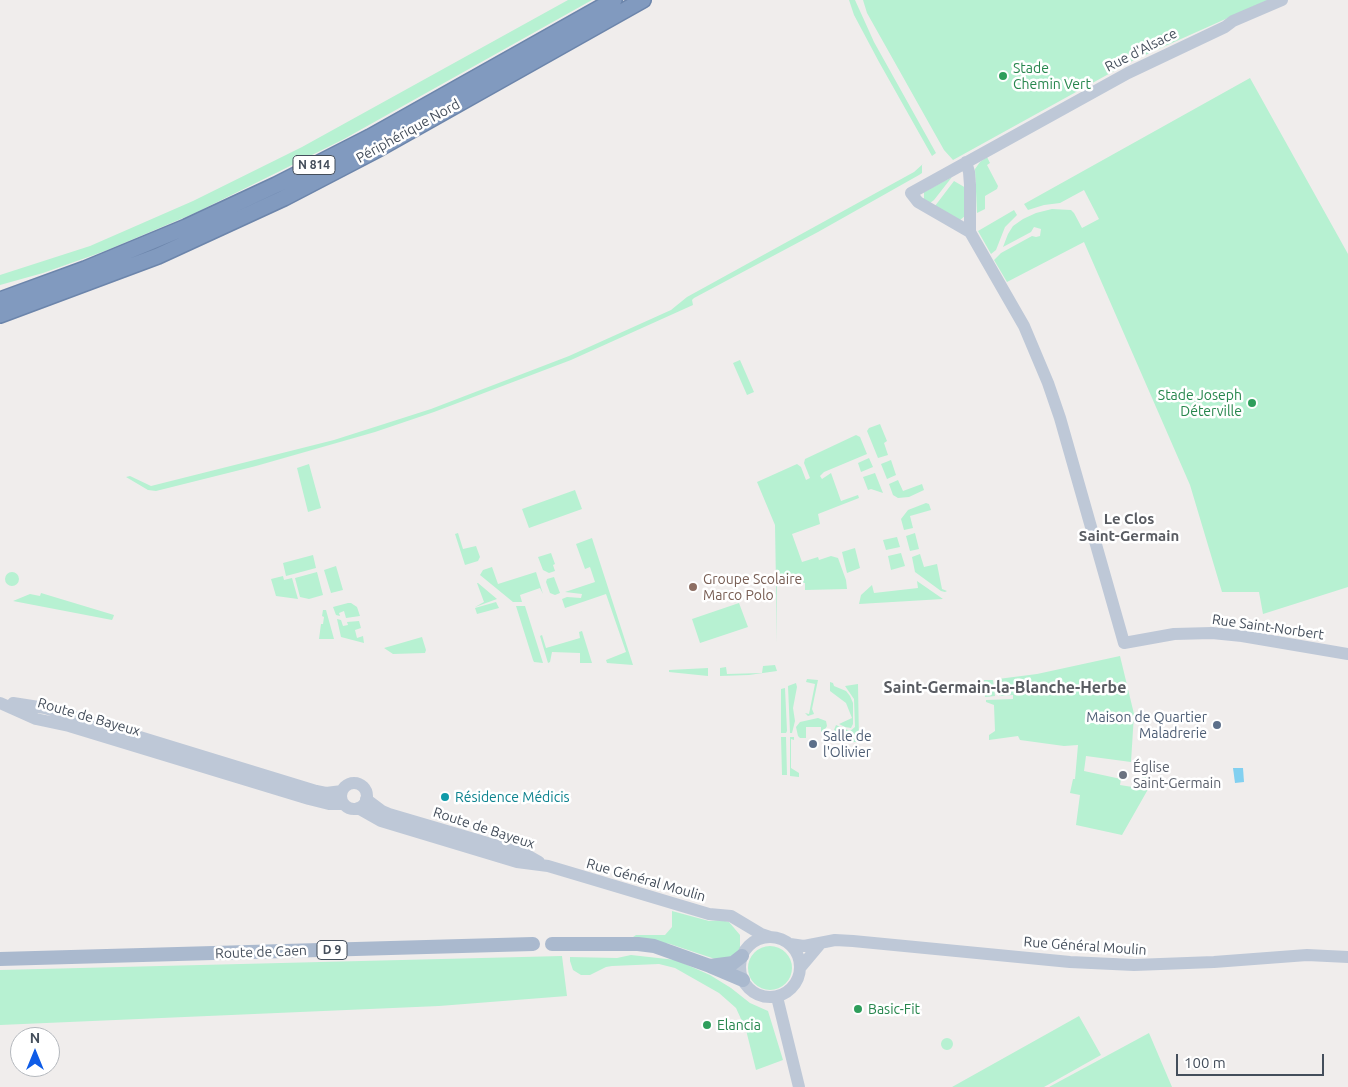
<!DOCTYPE html>
<html>
<head>
<meta charset="utf-8">
<style>
	body { margin:0 }
	#map { position:relative; width:1348px; height:1087px; overflow:hidden; background:#f0edec; font-family:Ubuntu,sans-serif }
	canvas { display:block }
	.north { position:absolute; left:10px; top:1027px; width:50px; height:50px; box-sizing:border-box; background:#fff; border:1px solid #b4b8bd; border-radius:50%; rotate:0deg; font-size:14px; font-weight:700; line-height:20px; text-align:center; color:#444e5b }
	.north::after { content:''; display:block; margin:auto; width:18px; height:22px; background:#0f5ce7; clip-path:polygon(50% 0,100% 100%,50% 72%,0 100%) }
	.scale { position:absolute; left:1176px; top:1054px; width:148px; height:22px; box-sizing:border-box; border:2px solid #444e5b; border-top:0; padding-left:6px; font-size:15px; line-height:18px; white-space:nowrap; color:#444e5b; -webkit-text-stroke:4px #fff; paint-order:stroke }
</style>
</head>
<body>
<div id="map">
<canvas width="1348" height="1087"></canvas>
<div class="north">N</div>
<div class="scale">100 m</div>
</div>
<script>
const c = document.querySelector('canvas').getContext('2d');
c.lineJoin = 'round';
function fill(path, color) { c.fillStyle = color; c.fill(path, 'evenodd'); }
const toPath = rows => new Path2D(rows.map(r => 'M' + r).join(''));
function strokePath(path, color, width, dash) { c.strokeStyle = color; c.lineWidth = width; c.lineCap = dash ? 'butt' : 'round'; c.setLineDash(dash || []); c.stroke(path); }
function drawText(font, color, halo, rows, align = 'center') {
  c.font = font + ' Ubuntu,sans-serif'; c.lineWidth = 5; c.setLineDash([]); c.textBaseline = 'middle'; c.strokeStyle = halo; c.fillStyle = color; for (const [text, x, y, turn = 0] of rows) {
    c.save(); c.translate(x, y); c.rotate((+turn || 0) * Math.PI / 180); c.textAlign = isNaN(turn) ? turn : align; if (halo) c.strokeText(text, 0, 0); c.fillText(text, 0, 0); c.restore();
  }
}
fill(toPath([
	[568,0,592,0,344,139,276,173,195,213,105,251,43,273,0,285,0,275,90,246,193,201,302,147],
	[849,0,855,0,874,42,936,153,932,156,879,62,854,15],
	[863,0,1268,0,1134,60,953,160,944,150,867,13],
	[1250,78,1348,254,1348,587,1263,614,1259,592,1222,592,1190,485,1084,242,1007,282,994,260,1001,253,1032,236,1036,237,1040,236,1041,229,1034,227,1031,232,1003,247,1008,234,1013,226,1023,219,1036,213,1052,209,1071,210,1074,213,1082,228,1099,219,1084,190,1060,203,1044,205,1028,210,1024,204],
	[987,157,990,163,987,165,998,186,997,189,985,196,985,209,977,213,975,169,980,162],
	[924,163,922,165,922,173,919,175,818,232,694,298,692,300,693,305,571,360,434,412,375,432,256,466,156,491,148,490,126,477,130,476,151,486,334,440,431,409,569,356,671,310,687,297,914,172],
	[952,177,934,200,930,203,924,199,924,192],
	[954,181,966,188,965,216,960,220,935,206],
	[1014,210,1017,215,1005,227,996,250,991,254,978,231],
	[740,360,754,392,747,395,733,363],
	[880,424,887,441,884,443,888,455,878,458,867,431,869,428],
	[856,435,860,437,867,454,824,472,820,476,822,479,831,473,841,501,858,495,859,498,818,514,820,524,792,534,802,562,818,557,819,560,831,556,838,558,846,580,847,589,805,590,805,583,796,583,796,576,777,576,777,643,775,525,757,482,797,464,801,467,806,480,810,478,804,463,805,459],
	[869,458,873,467,861,472,858,463],
	[891,460,896,475,887,479,881,464],
	[309,464,321,508,308,512,297,468],
	[875,473,883,493,871,489,868,490,863,477],
	[898,480,903,491,922,484,924,490,909,497,898,498,893,495,889,484],
	[575,490,582,509,529,528,522,509],
	[926,503,929,504,931,510,910,516,913,528,904,530,901,519,908,510],
	[458,533,463,549,476,546,480,557,478,561,465,565,455,534],
	[915,533,919,549,910,551,906,536],
	[897,537,900,547,886,550,883,540],
	[592,538,633,665,607,663,606,660,626,652,606,594,565,608,562,599,567,597,581,598,582,594,565,592,595,582,590,567,585,569,576,544],
	[855,548,860,568,847,573,842,552],
	[551,553,555,564,553,565,555,571,549,573,543,570,538,557],
	[901,553,905,566,891,570,888,556],
	[920,554,924,567,937,564,942,589,947,591,945,592,941,591,915,572,912,557],
	[313,555,316,568,286,576,283,563],
	[336,566,343,590,331,593,324,570],
	[492,567,498,584,536,572,543,594,540,588,520,595,522,602,513,602,480,575,483,570],
	[317,572,323,595,309,599,300,597,295,578],
	'5 579a7 7 0 1 1 14 0a7 7 0 1 1-14 0Z',
	[283,576,284,580,292,578,298,599,276,596,271,579],
	[554,577,560,593,555,595,550,593,546,582,547,579],
	[917,581,943,599,859,604,861,595,872,585,874,593,918,588],
	[477,583,478,583,497,599,475,607,484,602],
	[41,593,114,615,113,618,112,620,13,601,30,594,40,596],
	[496,602,499,608,477,614,475,608],
	[348,603,351,603,357,607,360,616,346,618,344,611,339,613,340,616,336,615,333,607],
	[739,603,748,627,700,643,692,619],
	[516,606,525,606,543,663,534,662,533,660],
	[323,610,326,610,334,639,319,639,321,624,323,624,324,617,322,616],
	[337,619,341,620,343,626,348,625,347,622,359,621,361,628,355,630,357,638,363,636,364,643,341,637],
	[582,631,592,663,580,663,580,653,552,652,550,662,548,663,540,636,542,635,546,648,580,638,579,632],
	[422,637,426,650,425,653,393,654,384,648],
	[1120,656,1134,714,1131,762,1086,756,1084,771,1121,779,1120,785,1145,789,1147,781,1142,780,1143,772,1149,773,1147,780,1152,781,1151,784,1122,835,1076,825,1080,795,1070,793,1073,779,1075,779,1078,745,1064,746,1020,740,1018,736,989,740,989,735,995,731,994,705,986,702,986,700,1013,699,1013,695,999,696,998,679,1037,674],
	[775,665,777,671,749,675,720,676,720,668,726,667,727,674,762,673,763,666],
	[708,668,708,676,669,672,669,670],
	[807,679,818,680,812,709,814,714,808,716,805,713,809,714,815,684,806,682],
	[984,680,993,680,995,696,985,697],
	[830,682,833,683,834,686,846,691,850,696,853,703,853,724,851,728,845,727,839,724,852,718,846,703,830,691],
	[796,683,797,687,793,708,795,721,792,733,790,733,788,686],
	[858,684,859,742,851,742,851,737,838,733,834,730,836,725,850,731,855,727,854,699,845,686],
	[785,688,787,731,786,733,781,733,781,689],
	[818,718,826,721,827,726,824,731,821,732,821,727,806,727,806,738,800,738,798,736,796,727,800,722],
	[781,737,786,737,787,775,782,775],
	[790,737,794,737,794,740,791,739,791,768,799,773,799,777,790,776],
	[672,911,709,921,722,920,729,922,740,935,740,949,733,957,718,960,670,944,633,937,636,935,665,935,672,927],
	'748 968a22 22 0 1 1 44 0a22 22 0 1 1-44 0Z',
	[631,955,676,960,710,975,731,988,750,1003,768,1011,783,1060,756,1070,746,1030,736,1008,719,993,675,968,659,964,612,966,606,967,590,975,581,975,573,970,570,961,570,957,617,958],
	[562,956,567,996,439,1006,0,1025,0,970],
	[1079,1016,1101,1055,1044,1087,952,1087],
	[1149,1033,1172,1087,1049,1087],
	'941 1044a6 6 0 1 1 12 0a6 6 0 1 1-12 0Z'
]), '#b7f1d2');
fill(toPath([
	[1233,768,1243,768,1244,782,1235,783]
]), '#82d0f0');
const highway = toPath([
	[0,300,85,269,186,227,276,185,370,137,614,0],
	[0,315,158,256,284,198,380,148,643,0]
]);
strokePath(highway, '#6c85ab', 18);
strokePath(toPath([
	[966,162,969,172,970,185,970,232,1024,326,1048,383,1060,418,1124,643,1174,634,1212,633,1242,636,1348,654],
	[970,232,918,202,911,193,1128,73,1225,27,1233,21,1282,0],
	[0,703,36,719,69,726,309,799,329,804,344,804],
	[13,703,45,708,316,791,326,793,342,791],
	'341 796a13 13 0 1 1 26 0a13 13 0 1 1-26 0Z',
	[366,799,382,811,389,814,525,854,539,862],
	[358,808,381,821,517,862,548,866,709,914,731,916,761,934,770,937],
	'740 967a30 30 0 1 1 60 0a30 30 0 1 1-60 0Z',
	[790,944,804,946,835,940,853,941,1070,962,1134,965,1214,962,1307,955,1348,957],
	[800,968,821,943],
	[777,997,799,1087]
]), '#bec8d7', 12);
strokePath(toPath([
	[552,944,638,944,654,946,710,966,743,980],
	[0,959,533,944],
	[710,966,733,963,742,956]
]), '#aab9ce', 14);
strokePath(highway, '#819abf', 15);
for (const [x, y, r, color] of [
	[1003,76,5,"#2e9e5b"],
	[1252,403,5,"#2e9e5b"],
	[693,587,5,"#8d6e63"],
	[1217,725,5,"#5c6f8a"],
	[813,744,5,"#5c6f8a"],
	[1123,775,5,"#6b7280"],
	[445,797,5,"#0f9aa8"],
	[858,1009,5,"#2e9e5b"],
	[707,1025,5,"#2e9e5b"]
]) { const dot = new Path2D(); dot.arc(x, y, r, 0, 2 * Math.PI); c.fillStyle = color; c.fill(dot); strokePath(dot, '#fff', 2); }
for (const [x, y, w] of [
	[314,165,42],
	[332,950,30]
]) { const box = new Path2D(); box.roundRect(x - w / 2, y - 9.5, w, 19, 4); c.fillStyle = '#fff'; c.fill(box); strokePath(box, '#444e5b', 1); }
drawText('bold 12px', '#444e5b', null, [
	["N 814",314,165],
	["D 9",332,950]
]);
drawText('14px', '#444e5b', '#fff', [
	["Rue d'Alsace",1141,50,-27],
	["Périphérique Nord",408,131,-29],
	["Rue Saint-Norbert",1268,627,8],
	["Route de Bayeux",89,717,16],
	["Route de Bayeux",484,828,18],
	["Rue Général Moulin",646,880,16],
	["Rue Général Moulin",1085,946,4],
	["Route de Caen",261,952,-2]
]);
drawText('14px', '#27864d', '#fff', [
	["Stade",1013,68],
	["Chemin Vert",1013,84],
	["Stade Joseph",1242,395,"right"],
	["Déterville",1242,411,"right"],
	["Basic-Fit",868,1009],
	["Elancia",717,1025]
], 'left');
drawText('14px', '#785e54', '#fff', [
	["Groupe Scolaire",703,579],
	["Marco Polo",703,595]
], 'left');
drawText('14px', '#4e5e75', '#fff', [
	["Maison de Quartier",1207,717],
	["Maladrerie",1207,733],
	["Salle de",823,736,"left"],
	["l'Olivier",823,752,"left"]
], 'right');
drawText('14px', '#5b616d', '#fff', [
	["Église",1133,767],
	["Saint-Germain",1133,783]
], 'left');
drawText('14px', '#0d838f', '#fff', [
	["Résidence Médicis",455,797]
], 'left');
drawText('bold 15px', '#595c62', '#fff', [
	["Le Clos",1129,519],
	["Saint-Germain",1129,536]
]);
drawText('bold 16px', '#595c62', '#fff', [
	["Saint-Germain-la-Blanche-Herbe",1005,688]
]);
</script>
</body>
</html>
